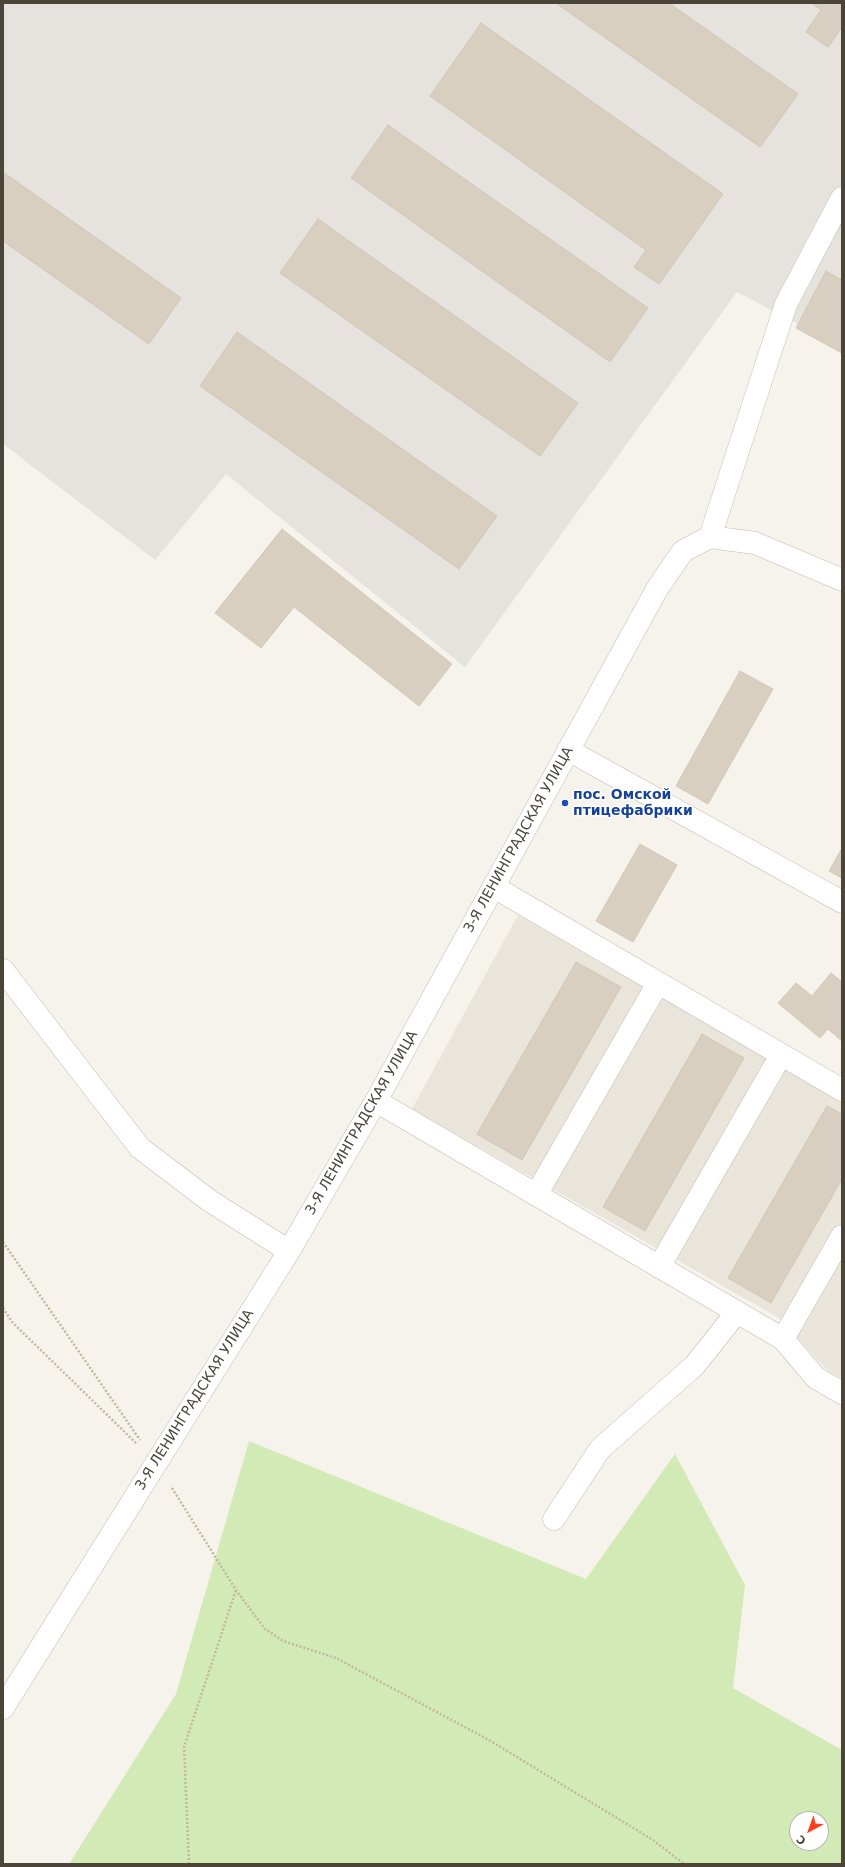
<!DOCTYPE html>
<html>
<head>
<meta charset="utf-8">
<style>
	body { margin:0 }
	#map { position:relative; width:845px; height:1867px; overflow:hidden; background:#f6f3ec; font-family:"DejaVu Sans",sans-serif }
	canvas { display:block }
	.frame { position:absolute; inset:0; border:4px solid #4b4439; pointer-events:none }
	.north { position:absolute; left:789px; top:1811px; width:40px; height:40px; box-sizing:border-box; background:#fff; border:1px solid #b7b4b0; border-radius:50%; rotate:221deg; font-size:11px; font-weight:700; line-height:16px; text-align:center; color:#4b4439 }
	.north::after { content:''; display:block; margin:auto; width:14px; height:18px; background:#fc3f1d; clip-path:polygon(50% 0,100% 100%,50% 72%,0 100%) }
</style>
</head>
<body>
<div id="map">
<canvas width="845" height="1867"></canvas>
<div class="frame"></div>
<div class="north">С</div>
</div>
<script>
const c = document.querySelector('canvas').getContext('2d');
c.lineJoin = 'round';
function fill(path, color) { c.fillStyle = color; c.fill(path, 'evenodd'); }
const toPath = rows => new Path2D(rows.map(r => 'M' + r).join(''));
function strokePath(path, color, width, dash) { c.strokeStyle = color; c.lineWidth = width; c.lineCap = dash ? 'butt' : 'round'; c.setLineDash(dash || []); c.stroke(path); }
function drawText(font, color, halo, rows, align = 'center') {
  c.font = font + ' "DejaVu Sans",sans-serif'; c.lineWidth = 3; c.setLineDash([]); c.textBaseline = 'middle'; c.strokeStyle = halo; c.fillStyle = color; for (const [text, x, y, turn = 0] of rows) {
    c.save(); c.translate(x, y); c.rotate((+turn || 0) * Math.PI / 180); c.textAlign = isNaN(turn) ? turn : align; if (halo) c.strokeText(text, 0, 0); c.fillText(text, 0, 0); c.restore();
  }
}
fill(toPath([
	[518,915,842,1101,842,1379,829,1372,779,1318,412,1109]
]), '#eae5da');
fill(toPath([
	[3,3,842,3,842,353,796,328,798,324,737,292,465,667,226,474,155,560,3,444]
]), '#e6e2dd');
fill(toPath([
	[249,1441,586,1579,675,1454,745,1585,733,1688,842,1750,842,1864,69,1864,176,1694],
	[797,1819,821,1819,821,1843,797,1843]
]), '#d2eab5');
const building = toPath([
	[556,3,669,3,798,94,760,147,556,3],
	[812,3,842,3,842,27,828,47,806,32,821,10,812,3],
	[481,23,723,194,659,284,634,267,646,250,430,96,481,23],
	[388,125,648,308,610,362,351,178,388,125],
	[3,172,181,298,149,344,3,241,3,172],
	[318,219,578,403,540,456,280,273,318,219],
	[826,271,842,280,842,353,796,328,826,271],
	[237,332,497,516,459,569,200,386,237,332],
	[282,529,452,664,419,706,294,607,261,648,215,613,282,529],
	[740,671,773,689,708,804,676,786,740,671],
	[640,844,677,865,633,942,596,921,640,844],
	[842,848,842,878,829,871,842,848],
	[576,962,621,987,522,1160,477,1134,576,962],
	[831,973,842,982,842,1041,828,1029,820,1038,778,1003,796,983,812,996,831,973],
	[702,1034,744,1058,645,1231,603,1207,702,1034],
	[827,1106,842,1114,842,1179,771,1303,728,1278,827,1106]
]);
fill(building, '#d8cfc1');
strokePath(building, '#d3c7b4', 1);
const minor = toPath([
	[710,537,786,304,842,198],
	[710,537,755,543,842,580],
	[568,750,842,902],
	[494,887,842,1090],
	[3,970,140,1148,210,1201,289,1251],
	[376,1101,783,1339,816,1378,842,1393],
	[536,1195,658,983],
	[659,1267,781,1055],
	[783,1339,842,1236],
	[554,1519,600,1449,695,1365,737,1312],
	[3,1708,289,1251,376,1101,657,589,683,551,710,537]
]);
strokePath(minor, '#c2bbae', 23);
strokePath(toPath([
	[3,1242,140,1440],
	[3,1308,12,1322,137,1444],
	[172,1488,236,1590,265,1629,283,1641,336,1658,489,1740,653,1840,684,1864],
	[189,1864,184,1747,236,1590]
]), '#c4b79f', 2.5, [2, 2]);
strokePath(minor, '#fff', 22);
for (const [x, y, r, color] of [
	[565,803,4,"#1a4fb4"]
]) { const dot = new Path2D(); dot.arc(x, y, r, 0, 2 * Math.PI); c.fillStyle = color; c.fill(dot); strokePath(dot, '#fff', 1.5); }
drawText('bold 14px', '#164399', '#fff', [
	["пос. Омской",573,795],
	["птицефабрики",573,811]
], 'left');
drawText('14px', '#4b4439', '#fff', [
	["3-Я ЛЕНИНГРАДСКАЯ УЛИЦА",519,840,-61],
	["3-Я ЛЕНИНГРАДСКАЯ УЛИЦА",362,1123,-60],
	["3-Я ЛЕНИНГРАДСКАЯ УЛИЦА",195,1400,-58]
]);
</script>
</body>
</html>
